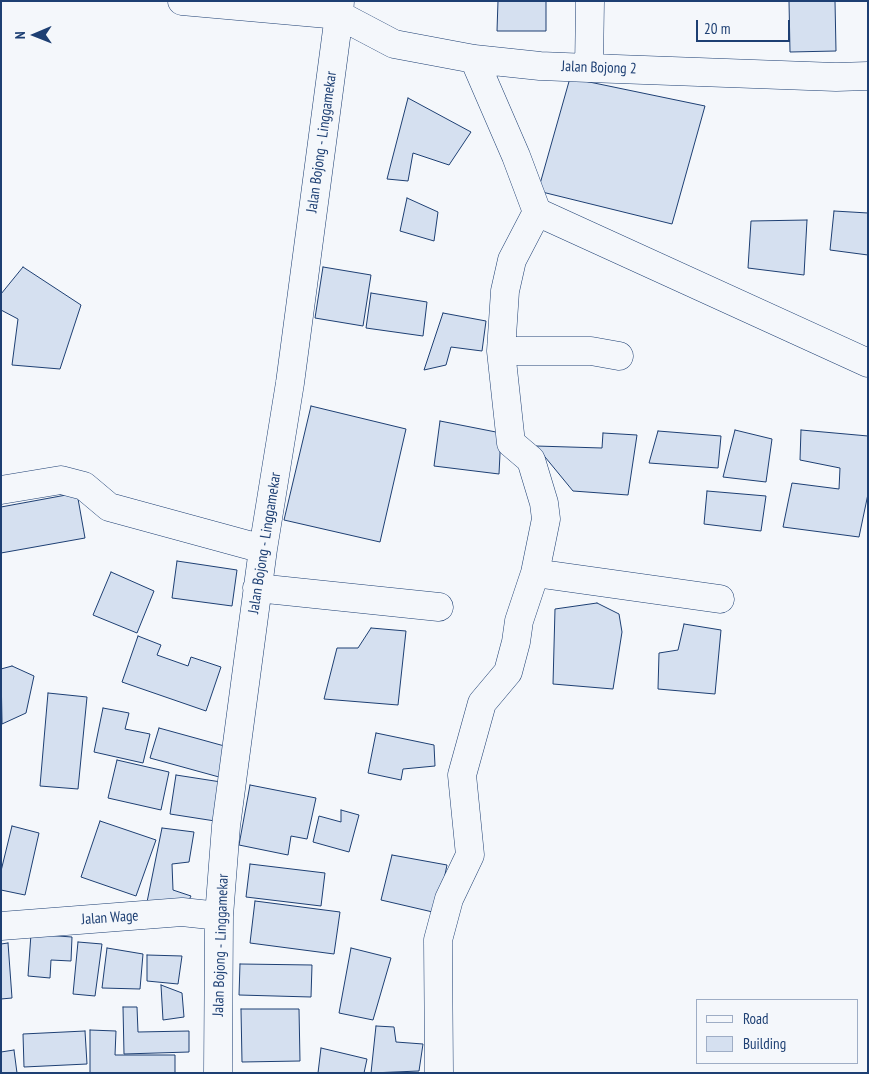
<!DOCTYPE html>
<html>
<head>
<meta charset="utf-8">
<style>
	body { margin:0 }
	#map { position:relative; width:869px; height:1074px; overflow:hidden; background:#f4f7fb; font-family:"PT Sans Narrow",sans-serif }
	canvas { display:block }
	.frame { position:absolute; inset:0; border:2px solid #1d3f73; pointer-events:none }
	.legend { position:absolute; left:696px; top:999px; width:162px; height:65px; box-sizing:border-box; background:#f4f7fb; border:1px solid #9eadc5; margin:0; padding:6px 9px; list-style:none; font-size:15px; color:#1d3f73 }
	.legend li { display:flex; align-items:center; gap:10px; height:25px }
	.legend b { width:25px; border:1px solid #9eadc5 }
	.north { position:absolute; left:10px; top:10px; width:50px; height:50px; -webkit-text-stroke:4px #f4f7fb; paint-order:stroke; rotate:269deg; font-size:14px; font-weight:700; line-height:20px; text-align:center; color:#1d3f73 }
	.north::after { content:''; display:block; margin:auto; width:18px; height:22px; background:#1d3f73; clip-path:polygon(50% 0,100% 100%,50% 72%,0 100%) }
	.scale { position:absolute; left:696px; top:20px; width:94px; height:22px; box-sizing:border-box; border:2px solid #1d3f73; border-top:0; padding-left:6px; font-size:15px; line-height:18px; white-space:nowrap; color:#1d3f73; -webkit-text-stroke:4px #f4f7fb; paint-order:stroke }
</style>
</head>
<body>
<div id="map">
<canvas width="869" height="1074"></canvas>
<div class="frame"></div>
<ul class="legend">
<li><b style="height:6px;background:#f4f7fb"></b>Road</li>
<li><b style="height:14px;background:#d5e0f0"></b>Building</li>
</ul>
<div class="north">N</div>
<div class="scale">20 m</div>
</div>
<script>
const c = document.querySelector('canvas').getContext('2d');
c.lineJoin = 'round';
function fill(path, color) { c.fillStyle = color; c.fill(path, 'evenodd'); }
const toPath = rows => new Path2D(rows.map(r => 'M' + r).join(''));
function strokePath(path, color, width, dash) { c.strokeStyle = color; c.lineWidth = width; c.lineCap = dash ? 'butt' : 'round'; c.setLineDash(dash || []); c.stroke(path); }
function drawText(font, color, halo, rows, align = 'center') {
  c.font = font + ' "PT Sans Narrow",sans-serif'; c.lineWidth = 4; c.setLineDash([]); c.textBaseline = 'middle'; c.strokeStyle = halo; c.fillStyle = color; for (const [text, x, y, turn = 0] of rows) {
    c.save(); c.translate(x, y); c.rotate((+turn || 0) * Math.PI / 180); c.textAlign = isNaN(turn) ? turn : align; if (halo) c.strokeText(text, 0, 0); c.fillText(text, 0, 0); c.restore();
  }
}
const building = toPath([
	[498,1,546,1,546,31,497,31,498,1],
	[789,1,835,1,836,51,790,52,789,1],
	[570,78,705,106,672,224,538,191,570,78],
	[408,98,471,132,449,165,413,153,408,181,387,179,408,98],
	[407,198,438,212,434,241,400,231,407,198],
	[834,211,868,213,868,255,830,250,834,211],
	[807,220,804,275,748,268,751,221,807,220],
	[23,267,81,305,60,369,12,365,18,319,1,310,1,294,23,267],
	[323,267,371,275,363,326,315,318,323,267],
	[371,293,427,302,423,336,366,328,371,293],
	[443,313,486,321,482,351,451,347,446,365,424,370,443,313],
	[311,406,406,429,380,542,284,520,311,406],
	[440,421,501,433,499,474,434,466,440,421],
	[735,430,772,439,766,482,723,477,735,430],
	[801,430,868,436,868,494,859,537,783,527,792,483,839,489,840,468,800,460,801,430],
	[658,431,721,436,718,468,649,463,658,431],
	[603,433,637,435,628,495,573,491,536,446,602,448,603,433],
	[707,491,766,496,761,531,704,524,707,491],
	[77,493,85,538,1,553,1,507,77,493],
	[177,561,237,570,232,606,172,598,177,561],
	[111,572,154,591,137,633,93,615,111,572],
	[597,603,619,614,622,632,613,689,553,684,555,609,597,603],
	[684,624,721,630,715,694,658,689,659,653,678,650,684,624],
	[371,628,406,631,398,705,324,699,337,648,358,648,371,628],
	[138,636,161,645,157,655,188,666,191,657,221,667,206,711,122,682,138,636],
	[12,666,34,676,26,713,2,724,1,669,12,666],
	[48,693,87,697,78,789,40,786,48,693],
	[103,708,129,713,125,729,150,734,143,763,94,752,103,708],
	[159,728,228,747,219,777,150,758,159,728],
	[376,733,434,745,435,766,403,769,401,780,368,773,376,733],
	[117,760,169,772,161,810,108,798,117,760],
	[176,775,221,782,215,821,170,814,176,775],
	[250,785,316,798,307,839,291,836,288,855,239,845,250,785],
	[341,810,359,815,349,852,313,842,319,816,341,822,341,810],
	[100,821,156,840,136,896,81,877,100,821],
	[12,826,39,833,25,895,1,890,1,871,12,826],
	[162,828,194,832,189,862,172,864,173,890,191,896,186,906,146,907,162,828],
	[392,855,447,865,437,913,381,900,392,855],
	[250,864,325,873,321,906,246,897,250,864],
	[255,901,340,912,334,954,250,943,255,901],
	[31,934,72,937,71,961,51,960,50,978,28,976,31,934],
	[78,942,102,944,95,996,73,994,78,942],
	[8,943,12,998,1,999,1,944,8,943],
	[107,948,143,954,140,989,102,988,107,948],
	[351,948,391,958,373,1020,339,1013,351,948],
	[147,955,182,956,178,984,147,981,147,955],
	[240,964,312,965,311,997,239,995,240,964],
	[161,985,182,993,184,1017,163,1020,161,985],
	[123,1007,137,1007,138,1032,189,1031,189,1052,124,1054,123,1007],
	[241,1009,299,1009,300,1061,242,1062,241,1009],
	[376,1026,394,1027,396,1042,423,1044,419,1071,371,1073,376,1026],
	[90,1030,116,1031,115,1055,175,1055,175,1073,90,1073,90,1030],
	[85,1031,87,1064,24,1067,23,1034,85,1031],
	[321,1048,367,1059,364,1073,318,1073,321,1048],
	[14,1050,17,1073,1,1073,1,1052,14,1050]
]);
fill(building, '#d5e0f0');
strokePath(building, '#1d3f73', 1);
const minor = toPath([
	[182,1,339,15,394,44,474,59,540,66,589,68,836,77,868,76],
	[474,59,516,156,537,212,512,260,505,291,501,351,591,351,619,356],
	[589,68,590,1],
	[537,212,868,363],
	[1,490,61,480,84,486,109,507,263,549],
	[535,573,720,599],
	[257,588,439,607],
	[1,926,182,912,219,916],
	[218,1073,219,916,226,826,263,549,290,383,339,15,340,1],
	[439,1073,438,940,449,899,470,855,462,775,482,703,508,672,516,642,519,621,535,573,546,519,544,503,531,460,511,443,501,351]
]);
strokePath(minor, '#1d3f73', 29);
strokePath(minor, '#f4f7fb', 28);
drawText('15px', '#1d3f73', '#f4f7fb', [
	["Jalan Bojong 2",599,68,2],
	["Jalan Bojong - Linggamekar",322,142,-82],
	["Jalan Bojong - Linggamekar",265,543,-81],
	["Jalan Wage",110,918,-4],
	["Jalan Bojong - Linggamekar",221,945,-88]
]);
</script>
</body>
</html>
